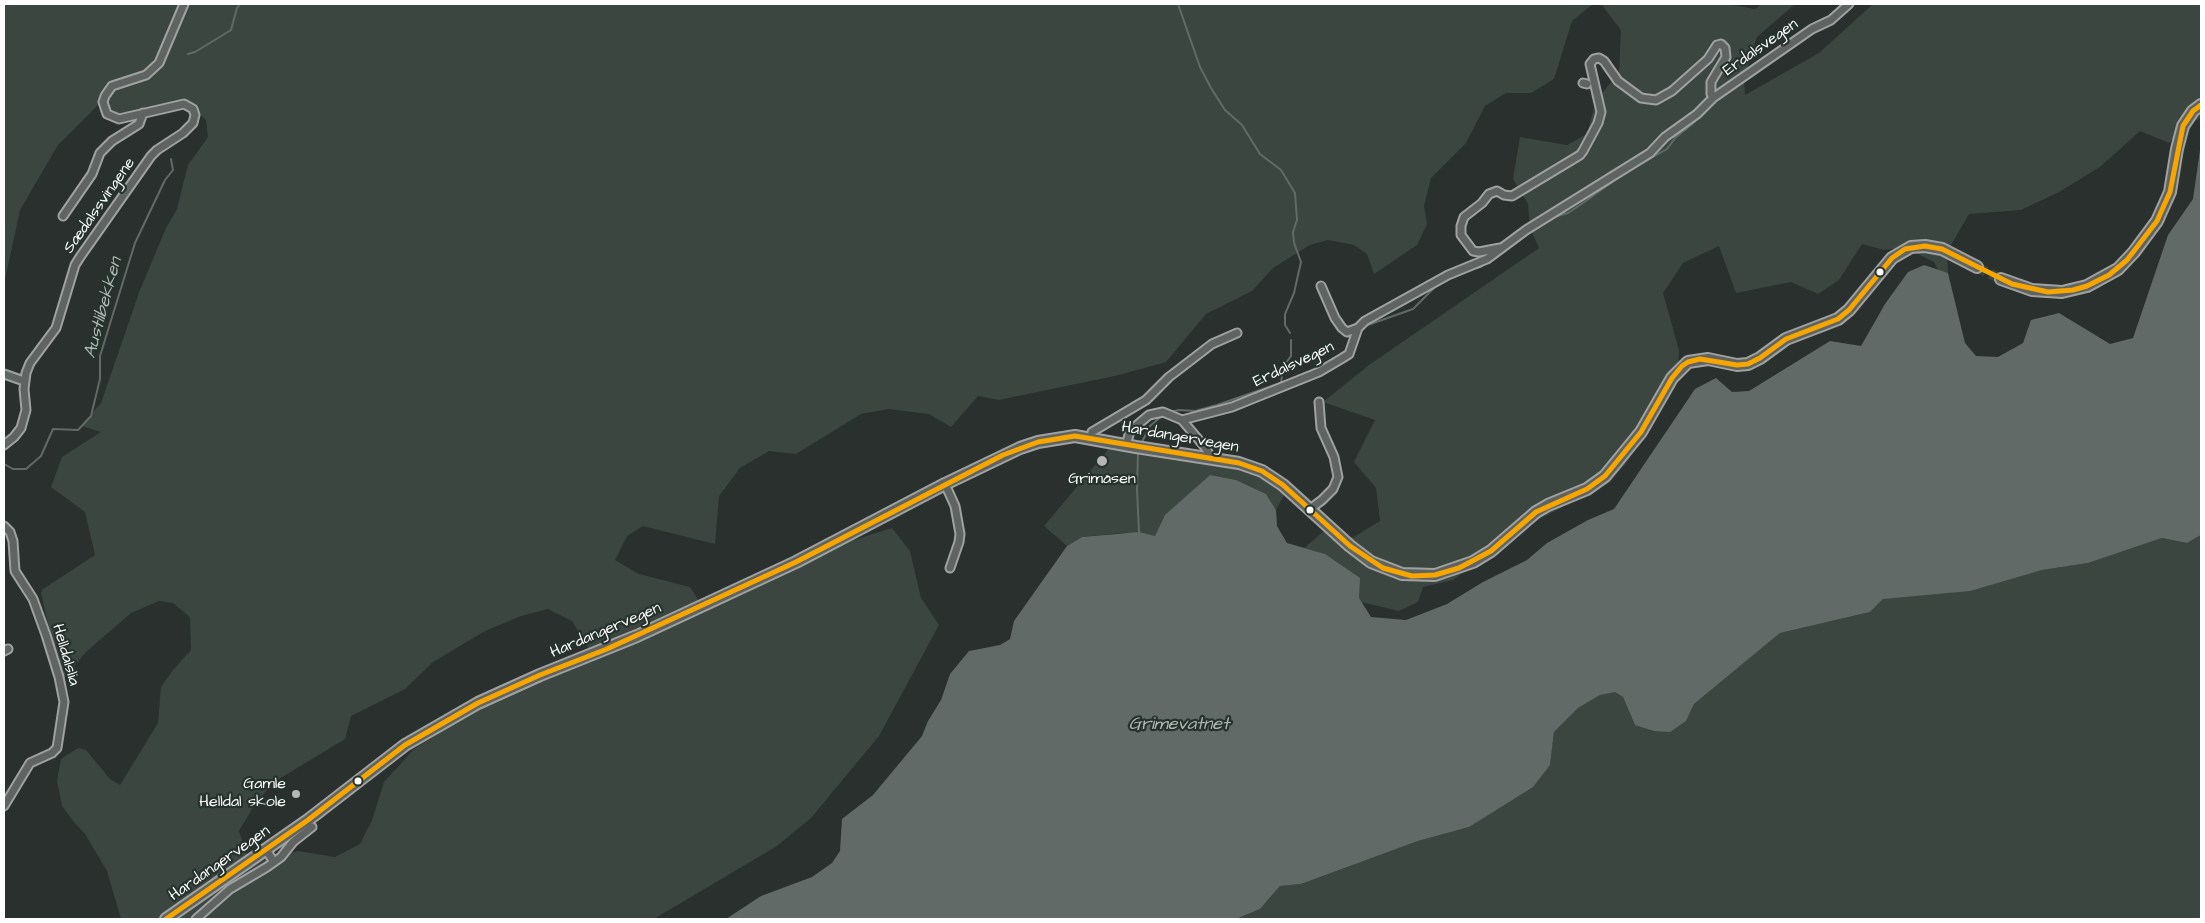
<!DOCTYPE html>
<html>
<head>
<meta charset="utf-8">
<style>
	body { margin:0 }
	#map { position:relative; width:2205px; height:923px; overflow:hidden; background:#29302d; font-family:"Architects Daughter",sans-serif }
	canvas { display:block }
	.frame { position:absolute; inset:0; border:5px solid #fff; pointer-events:none }
</style>
</head>
<body>
<div id="map">
<canvas width="2205" height="923"></canvas>
<div class="frame"></div>
</div>
<script>
const c = document.querySelector('canvas').getContext('2d');
c.lineJoin = 'round';
function fill(path, color) { c.fillStyle = color; c.fill(path, 'evenodd'); }
const toPath = rows => new Path2D(rows.map(r => 'M' + r).join(''));
function strokePath(path, color, width, dash) { c.strokeStyle = color; c.lineWidth = width; c.lineCap = dash ? 'butt' : 'round'; c.setLineDash(dash || []); c.stroke(path); }
function drawText(font, color, halo, rows, align = 'center') {
  c.font = font + ' "Architects Daughter",sans-serif'; c.lineWidth = 4.5; c.setLineDash([]); c.textBaseline = 'middle'; c.strokeStyle = halo; c.fillStyle = color; for (const [text, x, y, turn = 0] of rows) {
    c.save(); c.translate(x, y); c.rotate((+turn || 0) * Math.PI / 180); c.textAlign = isNaN(turn) ? turn : align; if (halo) c.strokeText(text, 0, 0); c.fillText(text, 0, 0); c.restore();
  }
}
fill(toPath([
	[4,4,1593,4,1572,21,1554,79,1531,93,1506,93,1485,106,1466,143,1431,178,1424,206,1427,224,1417,245,1374,274,1367,254,1354,245,1328,240,1310,245,1273,268,1252,291,1206,314,1166,362,1119,375,999,400,978,396,951,427,929,414,889,409,861,414,796,454,769,451,740,468,719,496,715,544,643,526,627,536,615,560,639,574,690,587,702,606,835,546,892,528,910,551,921,598,939,625,879,736,811,818,777,846,654,919,121,919,107,871,85,834,74,822,62,806,57,781,61,759,78,748,86,750,110,779,120,785,158,723,161,687,173,670,191,650,190,617,173,603,159,601,131,613,86,652,64,678,58,667,41,593,43,589,95,555,85,512,51,487,62,457,101,432,81,426,101,403,140,290,166,228,177,209,188,165,208,137,206,120,189,105,117,119,103,112,102,101,58,145,20,210,4,284],
	[548,609,572,621,591,653,468,711,437,735,414,749,384,782,372,820,360,844,335,857,298,851,250,863,239,831,255,804,274,782,345,739,351,716,405,689,433,662,485,631,521,616],
	[1601,4,1728,4,1755,9,1761,4,1795,4,1757,37,1744,78,1745,95,1819,53,1873,4,2201,4,2201,118,2187,125,2169,143,2140,131,2100,167,2059,192,2021,210,1969,214,1947,252,1948,273,1938,270,1934,262,1904,247,1884,250,1862,244,1839,280,1818,294,1791,282,1736,293,1719,246,1683,263,1663,293,1679,350,1678,371,1628,461,1609,483,1532,523,1453,580,1423,587,1418,602,1399,611,1361,602,1325,554,1304,548,1330,526,1347,541,1380,521,1376,488,1354,462,1375,420,1323,402,1369,365,1539,248,1530,228,1528,204,1513,179,1520,137,1567,145,1587,134,1596,100,1619,73,1621,30],
	[1111,446,1237,466,1263,476,1285,493,1276,510,1266,494,1236,480,1210,475,1166,515,1155,536,1120,533,1082,537,1067,546,1044,526],
	[2201,535,2201,919,1236,919,1260,909,1280,886,1301,884,1418,841,1469,827,1550,765,1554,732,1578,708,1600,695,1615,691,1623,697,1635,725,1686,721,1694,704,1780,633,1870,612,1883,599,2042,570,2088,563,2162,538,2187,543]
]), '#3b4641');
fill(toPath([
	[2201,143,2201,535,2187,543,2162,538,2088,563,2042,570,1970,591,1883,599,1870,612,1780,633,1694,704,1686,721,1670,732,1654,731,1635,725,1623,697,1615,692,1600,695,1578,708,1554,732,1550,765,1533,787,1469,827,1418,841,1301,884,1280,886,1260,909,1236,919,726,919,761,896,812,877,832,863,840,851,842,819,873,795,922,736,928,721,941,700,950,674,969,651,1000,645,1010,639,1014,621,1067,546,1082,537,1139,532,1155,536,1165,515,1210,475,1236,480,1266,494,1276,510,1277,526,1287,543,1325,554,1360,578,1359,598,1371,617,1406,620,1447,604,1483,582,1527,560,1547,543,1588,520,1614,509,1695,389,1716,378,1732,392,1749,391,1830,341,1861,346,1885,304,1908,272,1924,265,1948,273,1965,343,1976,356,1998,357,2023,343,2031,320,2059,313,2110,344,2133,338,2168,235,2193,199]
]), '#616a66');
strokePath(toPath([
	[1178,4,1200,67,1211,88,1225,110,1242,125,1260,154,1281,170,1295,193,1297,220,1293,232,1294,243,1301,262,1294,293,1285,314,1285,325,1290,333],
	[1825,20,1843,4],
	[188,54,195,52,231,30,237,8,240,4],
	[1525,235,1554,217,1568,213,1583,203,1626,172,1667,149,1676,137,1691,125,1721,96],
	[1469,270,1481,267,1487,262],
	[1359,334,1365,326,1413,309,1437,285],
	[1281,383,1283,367,1291,356,1291,340],
	[1170,412,1179,410,1195,411,1217,405,1289,380],
	[1141,444,1150,426,1163,415],
	[1138,451,1137,490,1139,532],
	[4,464,13,469,26,469,41,456,53,429,78,430,91,416,100,379,100,356,135,243,165,180,173,170,171,159]
]), '#616a66', 2);
strokePath(toPath([
	[1977,267,2001,279]
]), '#3e4542', 10, [10, 5]);
const street = toPath([
	[1583,83,1587,84],
	[63,216,92,174,100,153,112,141,139,124,143,113],
	[1500,248,1479,252,1473,251,1461,235,1461,226,1464,217,1482,203,1489,194,1497,191,1504,195,1512,196,1580,155,1583,151,1598,123,1601,112,1590,64,1594,59,1599,58,1604,61,1618,81,1641,98,1656,100,1672,91,1708,59,1717,45,1721,44,1725,48,1726,57,1711,82,1711,94,1713,98],
	[1321,286,1335,318,1342,328,1347,332,1358,328],
	[4,374,24,381],
	[1182,420,1232,407,1319,372,1341,359,1349,354,1358,328,1365,321,1448,275,1487,259,1526,230,1650,153,1665,137,1697,114,1713,98,1812,29,1831,20,1849,4],
	[1091,438,1092,432,1146,400,1169,377,1212,344,1237,333],
	[4,445,14,437,21,428,26,410,24,389,26,373,30,363,56,328,75,265,80,257,151,156,157,150,183,133,193,123,195,115,193,109,184,104,119,119,107,114,103,102,105,96,112,86,146,75,159,63,184,4],
	[1126,446,1130,431,1149,415,1163,412,1182,420,1204,446,1208,452,1209,458],
	[945,484,955,506,960,534,959,542,950,568],
	[1310,509,1322,500,1333,489,1338,477,1334,457,1321,428,1319,402],
	[4,526,10,532,13,541,15,571,33,599,46,635,59,677,64,702,57,748,52,753,30,763,4,806],
	[4,651,8,649],
	[266,850,274,862],
	[196,919,230,889,267,867,281,857,293,842,312,827]
]);
const primary = toPath([
	[2001,279,2032,290,2062,292,2087,286,2118,269,2134,252,2157,221,2170,192,2177,149,2183,126,2193,111,2201,105],
	[166,919,308,820,405,745,478,703,540,675,637,636,796,562,945,484,1020,448,1038,442,1075,436,1136,447,1239,463,1262,471,1283,485,1350,546,1371,562,1402,574,1435,575,1473,562,1491,551,1536,512,1548,505,1587,489,1605,476,1641,432,1672,378,1688,362,1708,359,1737,365,1748,364,1760,358,1786,339,1838,319,1849,310,1892,258,1911,247,1925,246,1942,249,1977,267]
]);
strokePath(street, '#9fa2a0', 11);
strokePath(primary, '#9fa2a0', 14);
strokePath(street, '#5f6362', 7);
strokePath(primary, '#5f6362', 10);
strokePath(toPath([
	[166,919,308,820,405,745,478,703,540,675,607,649,796,562,1003,455,1038,442,1075,436,1239,463,1262,471,1283,485,1350,546,1383,568,1412,576,1435,575,1459,568,1491,551,1536,512,1587,489,1605,476,1641,432,1672,378,1682,366,1688,362,1700,359,1737,365,1748,364,1760,358,1786,339,1838,319,1849,310,1892,258,1905,249,1925,246,1942,249,2012,284,2048,292,2073,290,2087,286,2109,275,2127,260,2157,221,2170,192,2183,126,2193,111,2201,105]
]), '#f7a600', 5);
for (const [x, y, r, color] of [
	[1880,272,4.5,"#fff"],
	[1102,461,6,"#b4b7b6"],
	[1310,510,4.5,"#fff"],
	[358,781,4.5,"#fff"],
	[296,794,5,"#b4b7b6"]
]) { const dot = new Path2D(); dot.arc(x, y, r, 0, 2 * Math.PI); c.fillStyle = color; c.fill(dot); strokePath(dot, '#26332d', 2); }
drawText('16px', '#fff', '#26332d', [
	["Erdalsvegen",1761,48,-35],
	["Sædalssvingene",100,206,-55],
	["Erdalsvegen",1294,365,-25],
	["Hardangervegen",1180,438,10],
	["Hardangervegen",606,631,-23],
	["Helldalslia",65,655,74],
	["Hardangervegen",220,864,-35]
]);
drawText('16px', '#fff', '#26332d', [
	["Grimåsen",1102,480],
	["Gamle",286,785,"right"],
	["Helldal skole",286,803,"right"]
]);
drawText('italic 18px', '#b3b8b6', '#26332d', [
	["Austlibekken",104,308,-75],
	["Grimevatnet",1179,725]
]);
</script>
</body>
</html>
